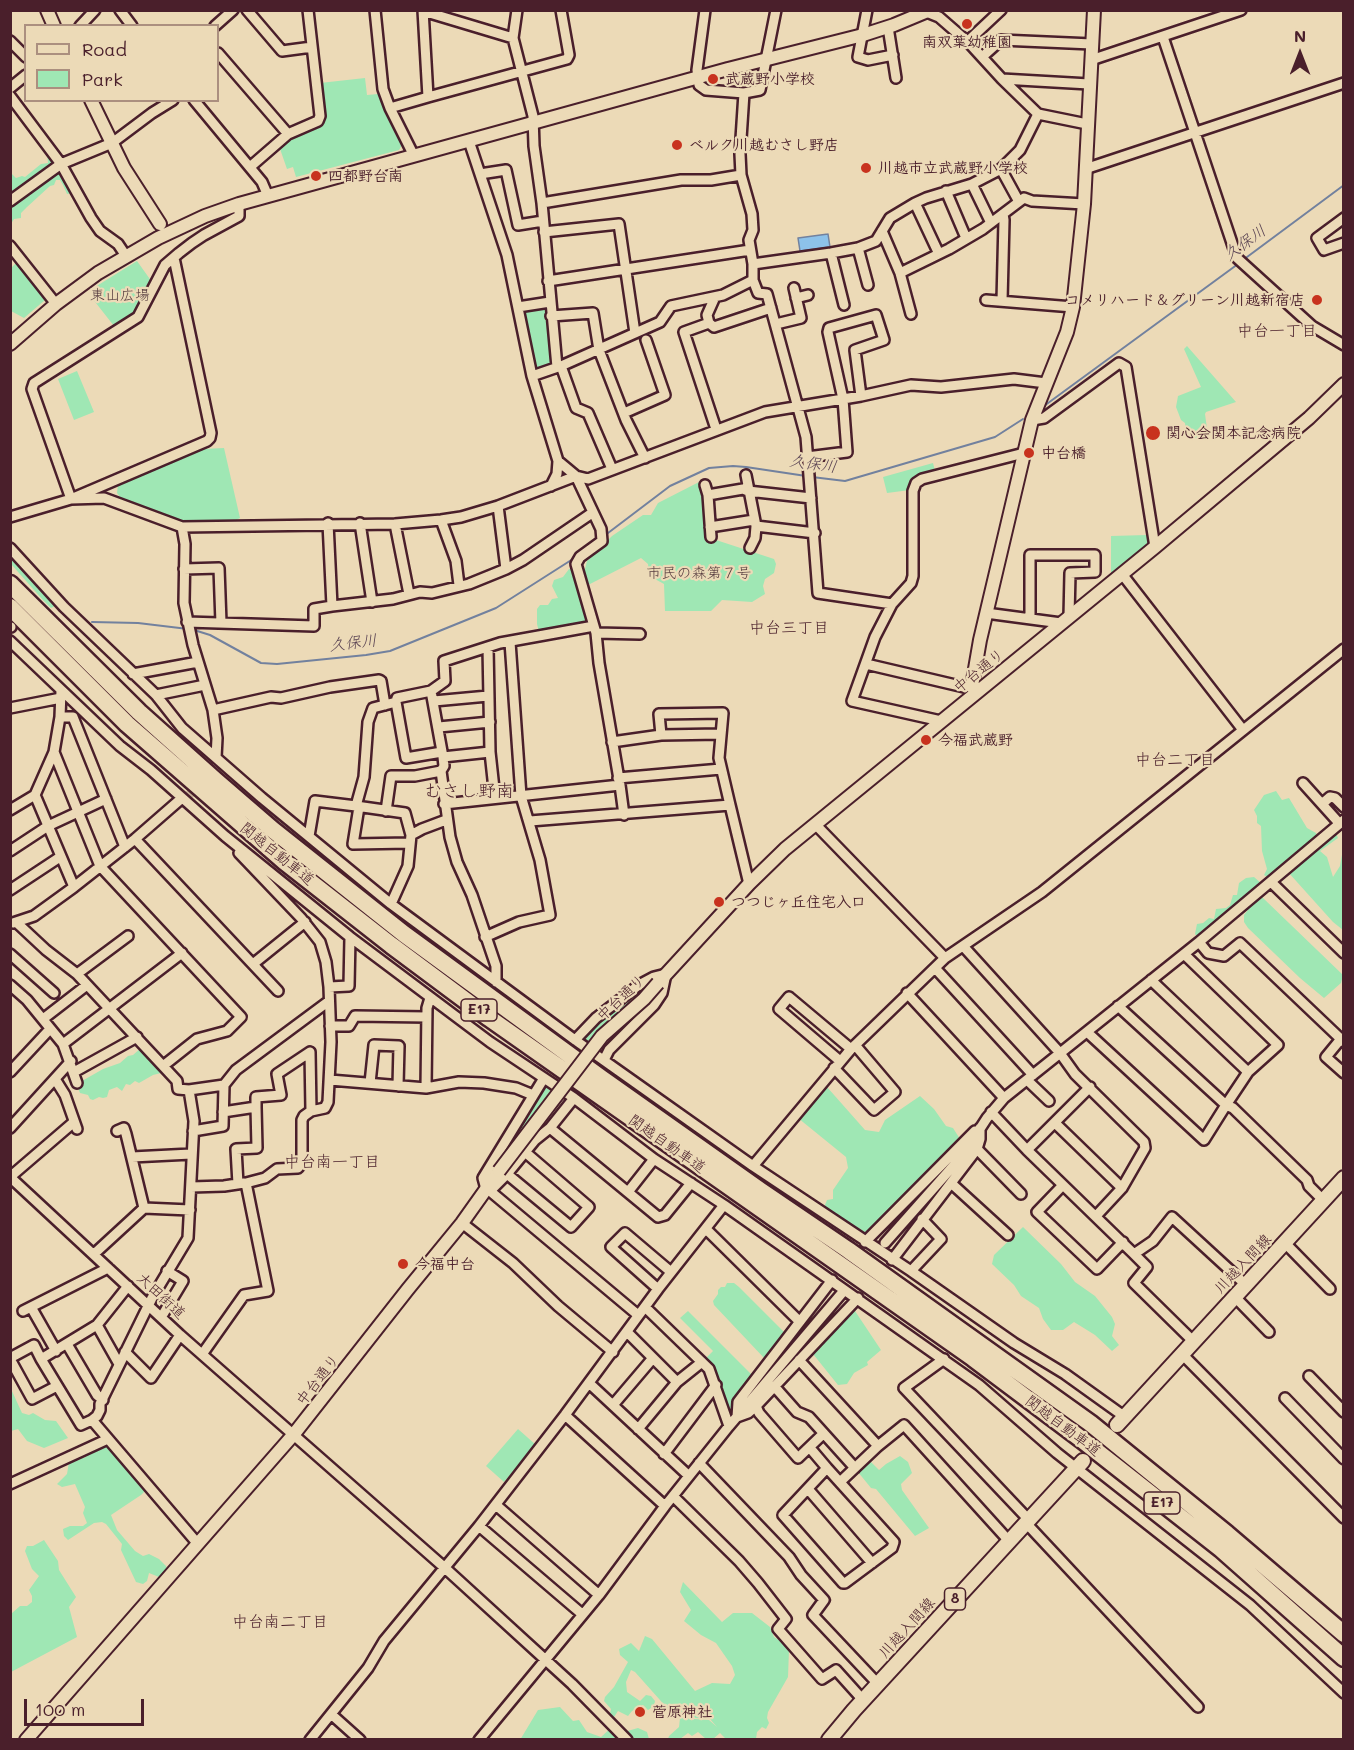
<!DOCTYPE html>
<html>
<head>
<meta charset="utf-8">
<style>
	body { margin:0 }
	#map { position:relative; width:1354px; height:1750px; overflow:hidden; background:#ecdab7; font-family:Mali,sans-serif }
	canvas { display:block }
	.frame { position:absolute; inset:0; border:12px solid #4a1f2b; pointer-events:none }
	.legend { position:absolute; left:24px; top:24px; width:195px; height:78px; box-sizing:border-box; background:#ecdab7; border:2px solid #ab8f7f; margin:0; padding:8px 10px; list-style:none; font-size:18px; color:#4a1f2b }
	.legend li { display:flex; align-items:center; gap:12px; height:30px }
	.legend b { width:30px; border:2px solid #ab8f7f }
	.north { position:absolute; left:1270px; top:24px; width:60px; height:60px; -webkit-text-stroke:4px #ecdab7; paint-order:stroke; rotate:0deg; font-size:16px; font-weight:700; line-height:24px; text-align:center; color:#4a1f2b }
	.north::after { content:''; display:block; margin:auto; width:21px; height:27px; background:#4a1f2b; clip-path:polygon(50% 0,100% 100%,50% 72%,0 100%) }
	.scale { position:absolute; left:24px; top:1699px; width:120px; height:27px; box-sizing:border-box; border:3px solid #4a1f2b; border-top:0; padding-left:8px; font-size:18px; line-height:21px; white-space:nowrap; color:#4a1f2b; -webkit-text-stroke:4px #ecdab7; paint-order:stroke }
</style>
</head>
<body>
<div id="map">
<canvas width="1354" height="1750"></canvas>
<div class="frame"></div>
<ul class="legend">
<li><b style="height:8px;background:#ecdab7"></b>Road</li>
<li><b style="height:16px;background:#9fe7b4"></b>Park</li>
</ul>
<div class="north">N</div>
<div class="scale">100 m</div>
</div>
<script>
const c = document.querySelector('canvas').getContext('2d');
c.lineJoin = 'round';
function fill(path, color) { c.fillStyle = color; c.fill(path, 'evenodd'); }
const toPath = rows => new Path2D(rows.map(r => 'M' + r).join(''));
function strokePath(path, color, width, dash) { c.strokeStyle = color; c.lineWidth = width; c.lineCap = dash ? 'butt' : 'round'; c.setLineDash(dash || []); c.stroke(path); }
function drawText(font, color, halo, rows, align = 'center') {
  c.font = font + ' Mali,"Klee One",sans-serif'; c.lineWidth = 4.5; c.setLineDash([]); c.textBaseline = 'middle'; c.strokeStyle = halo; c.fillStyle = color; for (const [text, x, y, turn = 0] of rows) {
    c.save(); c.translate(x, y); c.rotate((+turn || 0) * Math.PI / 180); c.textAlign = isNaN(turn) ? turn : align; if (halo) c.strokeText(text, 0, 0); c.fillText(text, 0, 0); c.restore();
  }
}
fill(toPath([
	[365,78,367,95,378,94,402,145,399,150,296,177,293,167,287,169,279,146,291,137,325,122,320,83],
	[47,153,51,153,56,160,54,164,11,198,10,172,16,178,22,176,25,177,41,164,48,163],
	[59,170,72,193,67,194,63,185,60,180,56,180,54,185,50,186,27,207,21,213,21,218,14,219,11,224,11,207,56,175],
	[18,261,45,296,45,300,24,318,11,311,11,268],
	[137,261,152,282,135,314,114,326,92,298,99,293,95,287],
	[547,304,555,363,537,371,534,368,522,308],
	[1187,346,1236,402,1206,412,1205,414,1208,436,1200,439,1192,437,1191,432,1186,432,1185,423,1181,420,1176,407,1178,396,1201,387,1184,349],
	[77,371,94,412,74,420,58,379],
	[224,448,240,518,236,520,188,522,173,520,120,497,117,493,118,484,122,481,203,449],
	[933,463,935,471,922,475,910,490,887,493,883,477],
	[699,482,702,484,713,539,774,559,776,564,774,573,765,579,763,586,765,594,752,602,722,600,711,611,665,611,664,584,653,578,649,572,648,564,641,558,590,584,586,585,583,577,587,561,612,536,643,515,651,515,658,503],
	[1147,535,1148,543,1111,574,1111,536],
	[10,553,56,602,55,606,51,608,42,599,11,564],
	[569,569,573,569,590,618,588,624,583,626,570,623,566,628,539,632,537,624,537,609,540,605,548,605,552,599,558,598,552,586,554,580,563,577],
	[1276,791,1282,800,1289,798,1307,828,1316,833,1319,842,1335,831,1338,838,1320,851,1327,857,1333,877,1340,866,1343,849,1343,930,1333,922,1288,872,1272,880,1264,875,1267,869,1262,851,1261,826,1257,823,1257,816,1254,810,1264,795],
	[1254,877,1262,884,1260,893,1263,898,1343,975,1341,983,1324,998,1300,978,1248,928,1244,922,1244,915,1248,910,1245,907,1199,939,1195,934,1197,924,1203,923,1209,918,1214,919,1216,909,1226,908,1230,905,1233,895,1237,895,1239,883,1246,878],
	[652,980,641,995,601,1029,587,1045,584,1042,585,1034,596,1024,626,1003],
	[141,1048,157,1067,163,1070,161,1073,153,1075,139,1083,135,1081,130,1085,126,1084,122,1091,117,1087,109,1090,107,1097,103,1098,99,1097,93,1100,90,1099,88,1095,80,1093,78,1088,82,1081,103,1069,120,1063,128,1056,133,1055],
	[548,1084,553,1087,494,1168,544,1085],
	[827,1087,865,1130,879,1132,885,1120,920,1096,934,1109,946,1126,953,1128,960,1139,951,1150,867,1235,826,1211,825,1205,827,1200,833,1199,833,1190,848,1168,846,1157,798,1118,822,1088],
	[1023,1227,1061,1264,1075,1282,1095,1296,1112,1317,1115,1324,1112,1336,1119,1345,1112,1351,1095,1335,1074,1322,1063,1330,1051,1330,1043,1319,1039,1308,1021,1296,1014,1285,992,1264,994,1255],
	[727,1283,734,1283,739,1287,786,1334,765,1359,714,1305,713,1301,718,1294,718,1290,721,1287,725,1287],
	[853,1308,881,1350,867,1362,868,1365,854,1373,847,1384,838,1385,813,1354],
	[688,1311,755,1378,730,1425,703,1361,713,1351,680,1318],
	[11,1389,22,1413,29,1415,33,1413,45,1420,56,1421,68,1438,44,1448,27,1441,18,1429,11,1431],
	[518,1429,536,1445,504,1482,486,1466],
	[101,1445,106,1446,143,1487,144,1492,141,1495,111,1515,117,1530,135,1551,143,1556,149,1554,159,1559,166,1566,168,1572,163,1576,159,1577,149,1573,147,1581,143,1584,136,1582,121,1550,122,1544,106,1524,102,1522,94,1523,68,1540,64,1536,63,1529,70,1526,83,1526,87,1523,83,1513,85,1507,75,1484,62,1487,57,1484,67,1474,69,1462,77,1458,84,1458],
	[900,1456,908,1462,912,1473,901,1484,902,1490,929,1528,915,1536,876,1489,871,1488,858,1472,866,1464,871,1462,879,1470,886,1464],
	[44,1540,58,1561,59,1570,76,1597,69,1607,77,1637,11,1672,11,1614,20,1606,27,1606,32,1602,32,1596,29,1590,39,1576,32,1569,25,1551,27,1546,33,1546],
	[683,1582,722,1622,733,1613,752,1613,770,1627,774,1637,782,1642,789,1650,788,1677,768,1712,767,1718,769,1723,766,1729,762,1727,757,1732,756,1739,726,1739,720,1733,713,1739,706,1739,698,1732,692,1736,688,1733,680,1739,668,1739,669,1736,679,1727,680,1718,709,1720,717,1727,710,1719,695,1718,691,1712,680,1718,668,1709,635,1672,631,1670,626,1682,627,1692,640,1701,646,1695,651,1696,655,1701,654,1706,648,1710,643,1705,632,1711,628,1716,618,1711,614,1717,610,1714,611,1709,604,1701,605,1697,614,1687,628,1662,620,1655,619,1649,631,1643,639,1651,645,1636,652,1639,695,1691,712,1683,730,1684,735,1675,732,1666,716,1643,701,1635,684,1621,691,1610,680,1592],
	[560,1707,573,1721,579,1720,587,1732,601,1737,612,1727,624,1732,638,1728,647,1732,649,1739,520,1740,538,1710]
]), '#9fe7b4');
const water = toPath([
	[828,234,830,247,800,251,798,238,828,234]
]);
fill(water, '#8dc2ea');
strokePath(water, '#72819e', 1.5);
strokePath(toPath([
	[1243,260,1344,185],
	[1044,406,1238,264],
	[812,477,845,481,995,437,1023,419],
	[608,533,670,486,709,468,733,466,746,467,806,476],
	[92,622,138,623,188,629],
	[194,630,210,635,261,663,277,664,366,655,390,651,496,608,576,557],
	[10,649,11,649]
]), '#72819e', 2);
strokePath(toPath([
	[189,795,217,764],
	[842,1293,884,1245]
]), '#ccb59b', 9, [9, 4.5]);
const street = toPath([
	[120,10,132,26],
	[247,10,282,51,312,47],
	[375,10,383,89,390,108,414,156],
	[517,10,513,38,533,116,534,146,542,203,557,367],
	[705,10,697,70,699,85,706,90,744,93,760,90,776,10],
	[867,10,858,57,868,60,893,55],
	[423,11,513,38],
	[924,11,939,17,970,44,1002,79,1038,114,1087,124],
	[80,26,95,10],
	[215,26,233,10],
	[888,27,896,78],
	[1163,37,1237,258,1312,326,1344,345],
	[10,41,26,57],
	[968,41,1001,10],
	[218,53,288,134,318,121,320,116,308,10],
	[982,57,1001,40,1092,44],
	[1091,60,1241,10],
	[1002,79,1089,84],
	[10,88,26,75],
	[744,93,740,154,741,175,752,214,753,230,749,240,753,264,753,280,758,293,767,294,806,437,818,593,892,604,911,583,913,576,913,491,916,483,922,479,1024,453],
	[10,96,61,164,91,218,100,231,118,244,126,256],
	[428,97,567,59,569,55,561,10],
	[194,100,262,182,268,196],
	[390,108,428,97,423,10],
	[469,141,507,255,532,376,558,461,557,474,551,486],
	[250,167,288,134],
	[1001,169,1018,200],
	[1085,169,1344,83],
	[480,174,506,170,518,225,543,221],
	[972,184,991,223],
	[946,191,966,238],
	[10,201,61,164,112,143,152,113,173,100],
	[542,203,681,180,711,180,741,175],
	[915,203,939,254],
	[1344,218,1317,238,1324,250,1344,243],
	[882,231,900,273],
	[544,232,619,224,635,333],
	[10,246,56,304],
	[858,248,868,285],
	[831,253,844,305],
	[174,258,211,433,210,438,207,441,71,499,32,389,34,383,138,317,165,265,179,253,192,243,204,235,239,216,239,204],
	[753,264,831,253,858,248,876,241,890,218,915,203,926,198,972,184,1001,169,1020,150,1038,114],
	[548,281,750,250],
	[796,298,808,295],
	[986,300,1073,307],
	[1002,301,1004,220,1003,214],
	[518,307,550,302],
	[911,314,900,273,949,249,983,229,1024,198,1032,201,1084,204],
	[551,316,593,313,599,350,626,420,645,458],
	[709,323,707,315,715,297],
	[776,324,801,318,794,288],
	[561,366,576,408,588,413,612,469],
	[532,376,561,366,660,322,671,306,723,295,753,280],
	[624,413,665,395,646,340],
	[1032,420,1044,418,1119,363,1126,367,1155,547],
	[716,429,684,332,709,323,714,327,771,308],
	[807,457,847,452,843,399,828,332,829,328,876,315,884,340,855,350,861,396],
	[558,461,576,476,601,529,602,541,580,557,576,564,596,633,640,634],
	[746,475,756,526,815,533],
	[705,485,708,495,743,489,748,491,811,498],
	[708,495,711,537],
	[498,506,506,569],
	[10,517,71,499,104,498,182,527,395,524,441,520,461,517,498,506,576,476,588,479,765,412,861,396,911,385,941,387,1014,379,1046,383],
	[441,520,456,561,459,585],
	[328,523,332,606,393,599,420,592,432,593,469,584,506,569,523,560,592,513],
	[360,523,372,602],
	[395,524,409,594],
	[182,527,185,544,184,603,193,645,213,710,217,738,216,758],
	[710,527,754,520],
	[10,548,64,607,156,695,182,728,262,798,391,904,575,1040,753,1166,911,1271,1014,1343,1065,1374,1125,1417],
	[750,548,755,538,756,526],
	[184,569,219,568,221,623],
	[1122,574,1243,730],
	[892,604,875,637,852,701,941,721],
	[986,613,1061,623],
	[1030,618,1030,555,1095,555,1095,572,1070,573,1069,617],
	[187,622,314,626,314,609,332,606],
	[10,627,11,627],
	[596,633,599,663,620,785],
	[10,641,120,746,151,770,225,836,350,937,490,1042,574,1098,654,1159,724,1205,979,1385,1057,1453,1250,1605,1344,1693],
	[866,664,964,687,972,686],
	[133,674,198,662],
	[431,691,445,681,444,661,500,643,594,626],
	[156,695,205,685],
	[434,701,488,696],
	[396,702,406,758,442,752],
	[10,708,61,698],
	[213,710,271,697,281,698,330,687,379,680,381,681,385,705],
	[60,717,73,717,125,847],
	[439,727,490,722],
	[720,734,661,735,659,714,723,713,719,758,730,805],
	[612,742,661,735],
	[54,752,100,866,241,1017,227,1031,197,1039,163,1066],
	[490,752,495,798],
	[443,757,490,752,488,647],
	[618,778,721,769],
	[1303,783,1339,823],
	[35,795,74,887],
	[444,804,620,785,624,815],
	[1322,804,1330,797,1335,798,1344,807],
	[359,807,353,844,409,843],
	[10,810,35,795,54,752,60,717,61,691],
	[386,811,391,776,415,776,441,771],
	[530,821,730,805,749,884],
	[816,825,945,958],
	[411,835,422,829,446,820],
	[309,836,315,801,356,806],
	[135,839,278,991],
	[10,851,48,826,106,799],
	[1271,882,1344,953],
	[10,890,60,857],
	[391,904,408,866,411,835,405,813,356,806,364,777,368,722,373,708,396,702,397,698,431,691,443,757,444,766,441,771,450,837,457,862,472,895,496,966,496,982],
	[16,922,46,950,77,974,163,1066,177,1081,178,1089,189,1090],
	[13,923,34,916,74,887,135,839,182,798],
	[485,937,519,922,550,915,540,860,521,796,510,642],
	[1199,942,1208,953,1224,956,1240,943,1344,1042],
	[963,946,1060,1053,1075,1074,1144,1142,1145,1148,1122,1188,1096,1216],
	[10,954,54,993],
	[253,964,305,922],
	[935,968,1033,1075],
	[77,974,128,936],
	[1151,980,1248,1072],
	[10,985,27,1000,63,1044,77,1083],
	[329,987,349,986,350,937],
	[907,993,1004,1098],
	[1118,1006,1226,1105,1248,1072,1278,1045,1184,954],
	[43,1019,87,985],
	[330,1026,349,1026,355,1016,427,1017],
	[1087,1032,1204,1140,1226,1105,1233,1108,1307,1180,1309,1186,1323,1200],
	[575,1040,596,1018,639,985,654,977,666,974,662,993,654,1005,609,1050,604,1060],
	[1340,1040,1326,1057,1344,1073],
	[63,1044,182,953],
	[840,1061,779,1009,789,997,851,1049],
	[834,1068,874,1110,895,1092,855,1045],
	[10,1072,50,1029],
	[74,1072,137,1037],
	[544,1078,483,1178,486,1189,490,1191,507,1174,535,1140,550,1128,574,1098],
	[55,1079,65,1095,77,1129],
	[330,1080,426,1088,459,1082,484,1083,516,1088,533,1095],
	[1027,1080,1049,1101],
	[370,1083,374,1045,399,1046,398,1086],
	[426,1088,427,1008,430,998],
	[256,1107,256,1097,281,1095,277,1074,310,1052,311,1111],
	[223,1112,256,1107,257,1148,236,1149,238,1184],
	[991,1112,1027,1150,1134,1254,1153,1241,1172,1217,1245,1284],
	[1055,1123,1122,1188],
	[10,1128,71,1061],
	[550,1128,658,1217,665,1215,691,1183],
	[193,1131,223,1126,224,1085],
	[977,1149,1021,1194],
	[1027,1150,1090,1087],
	[132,1157,191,1154],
	[753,1166,851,1049,945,958,1042,892,1344,649],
	[507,1174,571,1227,589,1207,525,1152],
	[10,1177,180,1335,445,1568,572,1684,627,1740],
	[10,1177,74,1122],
	[951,1183,1008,1235],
	[1063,1185,1037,1212,1097,1269,1123,1242],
	[191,1187,224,1186,244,1183],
	[490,1191,638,1315],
	[628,1192,654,1159],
	[144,1208,190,1210],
	[462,1223,513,1263,558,1306,613,1352],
	[706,1229,799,1321],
	[865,1242,975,1131],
	[885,1243,963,1155,987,1118,1004,1098,1199,942,1344,820],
	[1285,1243,1330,1289],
	[94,1254,144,1208,126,1134,124,1128,117,1131],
	[1134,1254,1147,1267,1134,1283,1193,1341],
	[892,1260,977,1149,980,1139,980,1128],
	[911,1271,941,1239,922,1219],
	[832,1280,738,1402,737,1417,748,1413,756,1406,858,1298],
	[128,1286,97,1325,41,1359,81,1425,92,1420,97,1416,100,1410,100,1404,152,1298,188,1238,194,1121,189,1090,224,1085,236,1070,329,1001],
	[658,1289,611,1247,625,1233,671,1272],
	[1234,1296,1269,1332],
	[31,1307,56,1351],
	[645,1307,709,1369,729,1426],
	[23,1311,108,1268],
	[162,1316,183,1281,167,1271],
	[97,1325,119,1364],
	[627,1332,677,1382,638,1429],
	[67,1344,97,1395,103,1400],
	[125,1352,151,1378,180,1335],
	[203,1353,244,1295,268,1291,246,1183,265,1178,277,1169,298,1168,302,1163,302,1120,304,1116,311,1111,325,1108,328,1102,331,1042,329,987,326,962,320,942,301,918,239,853],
	[1182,1354,1344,1518],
	[10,1358,34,1345,41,1359],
	[10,1359,32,1399,57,1386],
	[944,1359,904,1388,1029,1520],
	[799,1360,878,1446,904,1425,1009,1541],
	[1309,1376,1344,1412],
	[677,1382,702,1362],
	[589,1383,689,1476],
	[774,1386,797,1412,809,1417,855,1468],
	[1285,1398,1344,1459],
	[613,1405,653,1358],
	[756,1406,759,1413,798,1458,823,1434],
	[565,1415,665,1506],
	[92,1420,198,1544],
	[810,1448,827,1468],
	[664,1454,716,1385],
	[699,1463,789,1557,801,1575,824,1600,813,1615,878,1684],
	[827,1468,894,1542,892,1548,845,1583,843,1583,783,1515,827,1468],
	[840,1482,878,1446],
	[10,1484,108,1439],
	[808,1489,872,1563],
	[673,1496,739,1561,758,1583,786,1619,778,1629,822,1679,836,1670,863,1700],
	[496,1505,599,1595],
	[1026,1523,1198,1707],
	[479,1526,582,1614],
	[331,1714,360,1740],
	[310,1740,368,1668,384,1641,479,1526,565,1415,658,1289,724,1205],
	[479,1740,599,1595,665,1506,729,1426,842,1293]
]);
const secondary = toPath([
	[47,10,54,26],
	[91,100,124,168,160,224],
	[10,344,56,304,98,273,158,238,205,216,239,204,728,69,863,35,894,25,930,10],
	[976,693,972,686,980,640,1032,420,1067,332,1073,307,1084,204,1094,10],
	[658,983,749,884,785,849,1155,547,1309,418,1344,384],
	[26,1740,294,1434,408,1289,462,1223,499,1171]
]);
const primary = toPath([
	[1117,1425,1344,1178],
	[829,1740,854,1710,1083,1461]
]);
const highway = toPath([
	[10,584,139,712,215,780,273,830,404,934,601,1078,761,1191,848,1250,1090,1423,1227,1534,1344,1634],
	[10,607,127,724,285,862,391,945,489,1018,973,1358,1081,1439,1221,1549,1344,1658]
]);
strokePath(street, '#4a1f2b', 14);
strokePath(secondary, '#4a1f2b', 16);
strokePath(primary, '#4a1f2b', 18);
strokePath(highway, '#4a1f2b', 21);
strokePath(street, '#ecdab7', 9);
strokePath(secondary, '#ecdab7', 12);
strokePath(primary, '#ecdab7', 14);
strokePath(highway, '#ecdab7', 16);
const secondaryBridge = toPath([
	[499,1171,602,1036,644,999,658,983]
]);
strokePath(secondaryBridge, '#4a1f2b', 16, []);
strokePath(secondaryBridge, '#ecdab7', 12);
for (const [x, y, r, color] of [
	[967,24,6,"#c8321e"],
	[713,79,6,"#c8321e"],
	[677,145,6,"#c8321e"],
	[866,168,6,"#c8321e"],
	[316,176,6,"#c8321e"],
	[1317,300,6,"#c8321e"],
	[1153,433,8,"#c8321e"],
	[1029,453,6,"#c8321e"],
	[926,740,6,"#c8321e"],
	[719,902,6,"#c8321e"],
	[403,1264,6,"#c8321e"],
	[640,1712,6,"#c8321e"]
]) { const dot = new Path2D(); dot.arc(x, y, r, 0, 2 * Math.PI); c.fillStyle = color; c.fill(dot); strokePath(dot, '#ecdab7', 2); }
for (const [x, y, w] of [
	[479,1010,36],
	[1162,1503,36],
	[955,1599,21]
]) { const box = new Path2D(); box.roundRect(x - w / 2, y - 11, w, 22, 4.5); c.fillStyle = '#ecdab7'; c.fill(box); strokePath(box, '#4a1f2b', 1.5); }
drawText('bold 14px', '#4a1f2b', null, [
	["E17",479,1010],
	["E17",1162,1503],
	["8",955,1599]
]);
drawText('bold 15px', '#4a1f2b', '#ecdab7', [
	["南双葉幼稚園",967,42,"center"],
	["武蔵野小学校",725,79],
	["ベルク川越むさし野店",689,145],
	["川越市立武蔵野小学校",878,168],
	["四都野台南",328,176],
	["コメリハード＆グリーン川越新宿店",1305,300,"right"],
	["関心会関本記念病院",1166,433],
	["中台橋",1041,453],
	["今福武蔵野",938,740],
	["つつじヶ丘住宅入口",731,902],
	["今福中台",415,1264],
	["菅原神社",652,1712]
], 'left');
drawText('15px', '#573d40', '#ecdab7', [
	["東山広場",120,295],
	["市民の森第７号",699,573]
]);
drawText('15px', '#4a1f2b', '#ecdab7', [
	["中台通り",979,671,-39],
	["関越自動車道",277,854,39],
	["中台通り",621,998,-43],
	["関越自動車道",667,1144,35],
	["川越入間線",1243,1264,-47],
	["大田街道",161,1296,43],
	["中台通り",318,1380,-52],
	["関越自動車道",1063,1426,37],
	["川越入間線",907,1628,-48]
]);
drawText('italic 16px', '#574051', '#ecdab7', [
	["久保川",1245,243,-36],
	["久保川",813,464,8],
	["久保川",353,643,-6]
]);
drawText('16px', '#4a1f2b', '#ecdab7', [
	["中台一丁目",1277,331],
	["中台三丁目",789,628],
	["中台二丁目",1175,760],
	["中台南一丁目",332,1162],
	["中台南二丁目",280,1622]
]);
drawText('18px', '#4a1f2b', '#ecdab7', [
	["むさし野南",469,791]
]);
</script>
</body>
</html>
